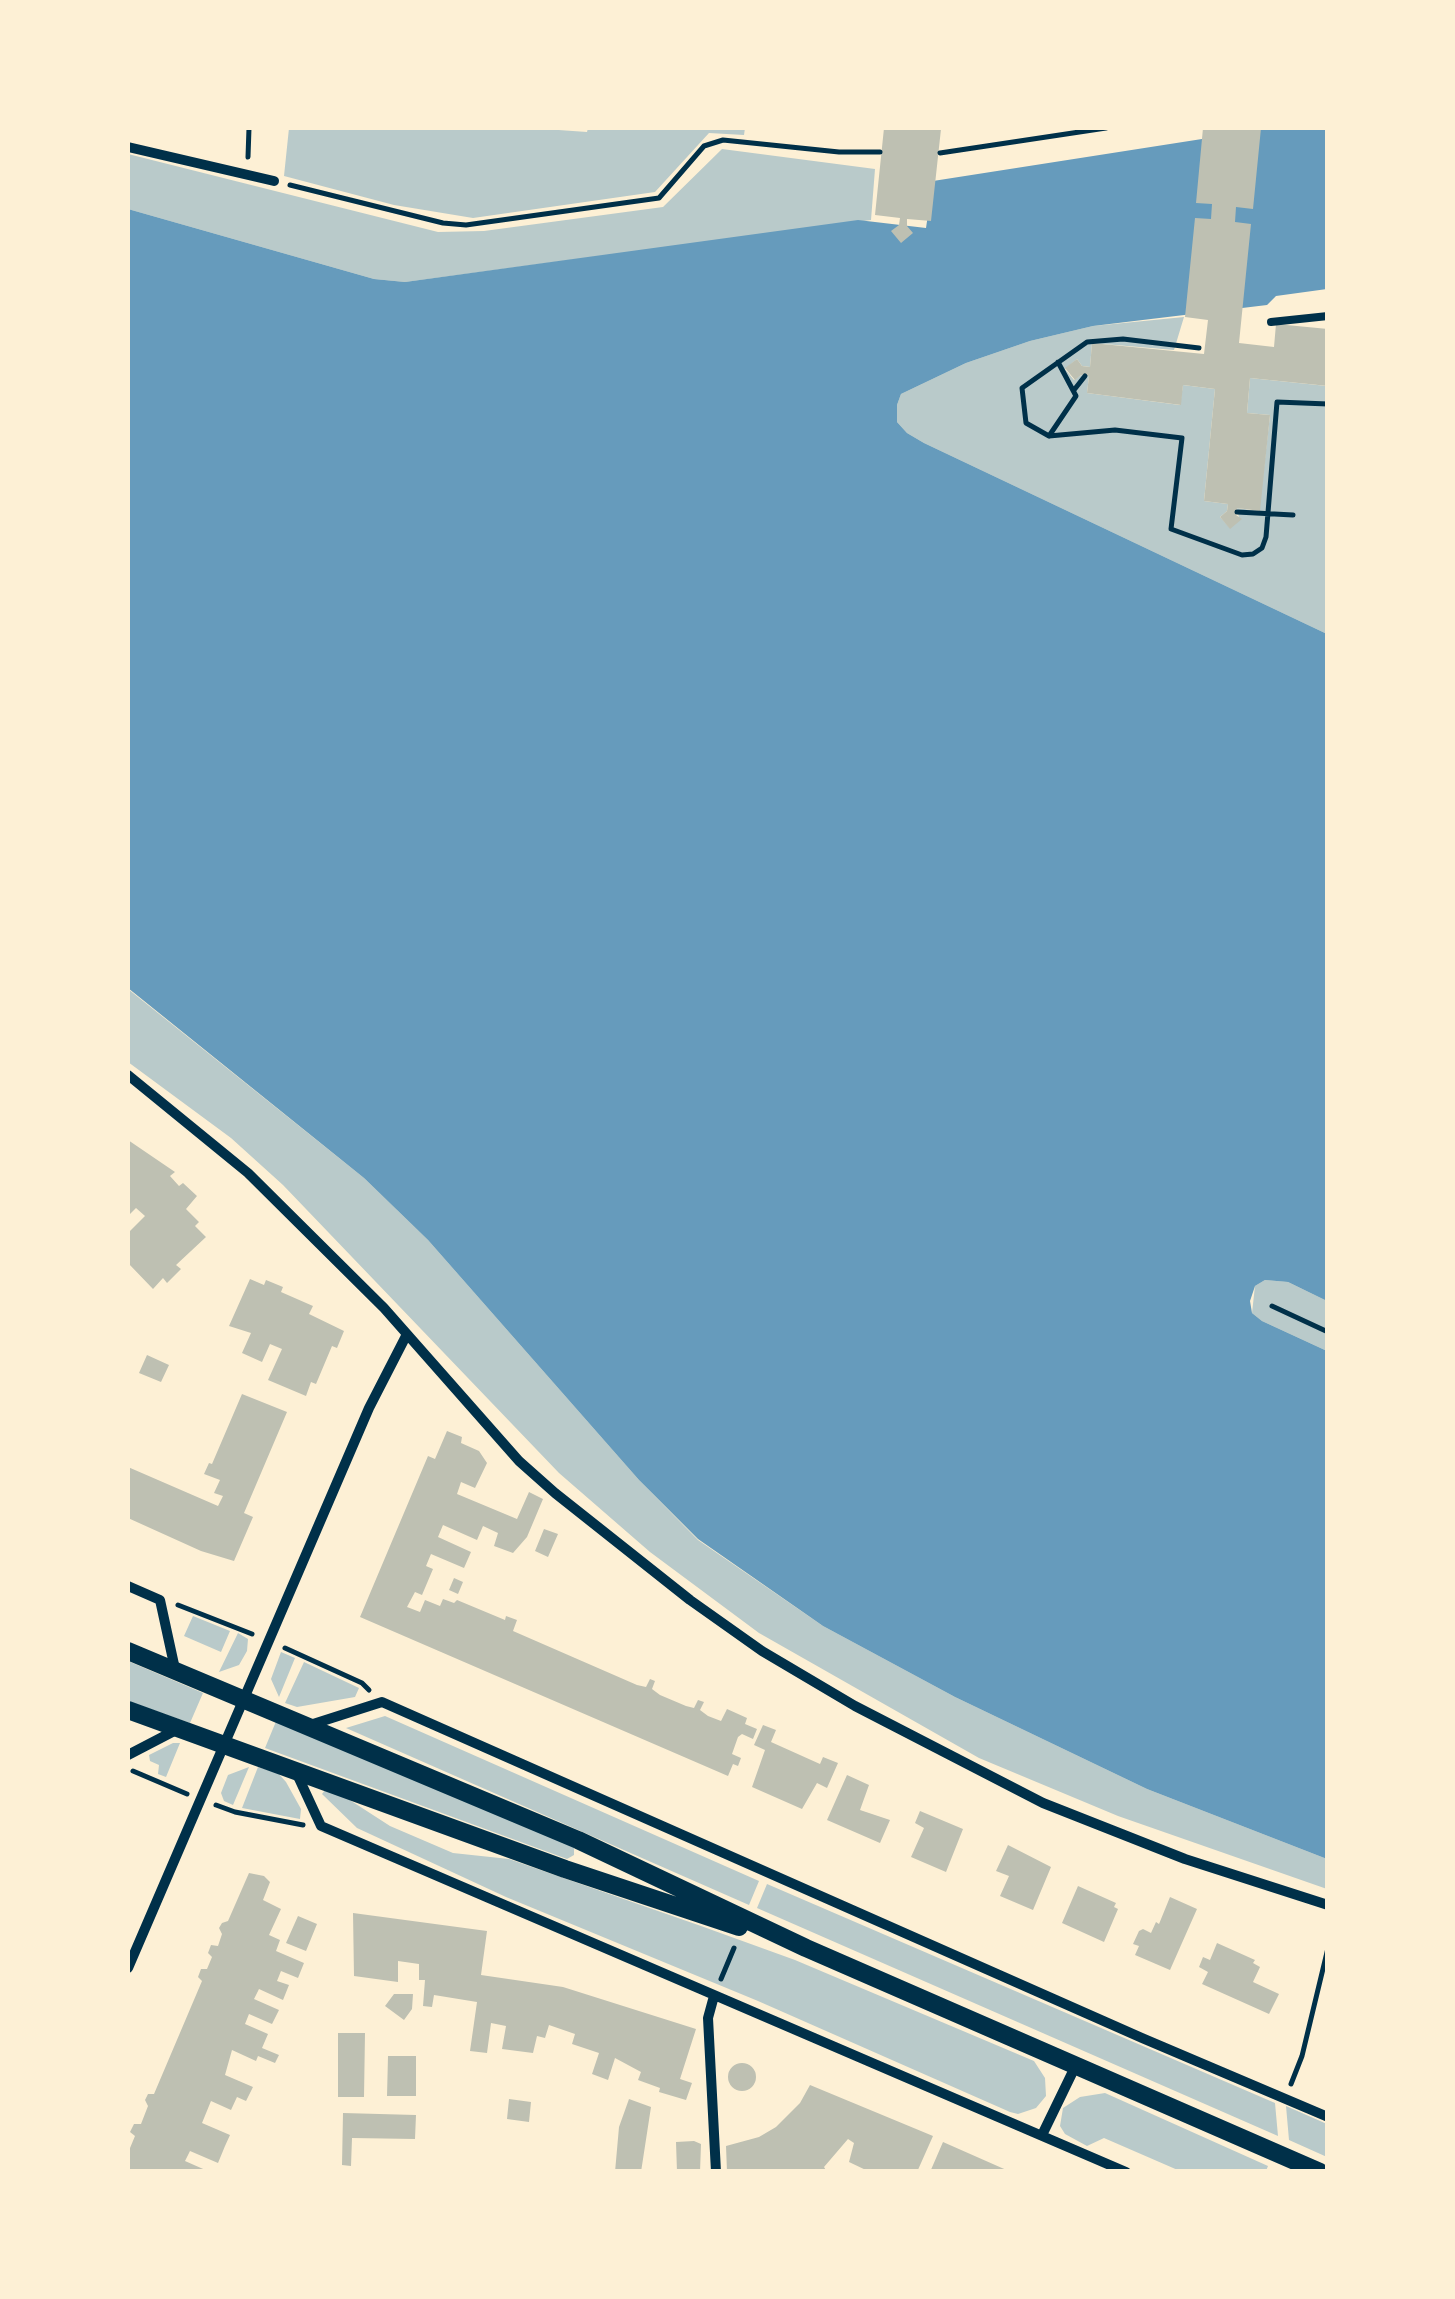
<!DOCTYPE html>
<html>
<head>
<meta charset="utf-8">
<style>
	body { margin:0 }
	#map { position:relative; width:1455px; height:2299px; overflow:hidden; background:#fdf0d5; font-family:Poppins,sans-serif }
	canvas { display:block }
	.frame { position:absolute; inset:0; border:130px solid #fdf0d5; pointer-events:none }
</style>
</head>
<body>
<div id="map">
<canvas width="1455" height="2299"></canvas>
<div class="frame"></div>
</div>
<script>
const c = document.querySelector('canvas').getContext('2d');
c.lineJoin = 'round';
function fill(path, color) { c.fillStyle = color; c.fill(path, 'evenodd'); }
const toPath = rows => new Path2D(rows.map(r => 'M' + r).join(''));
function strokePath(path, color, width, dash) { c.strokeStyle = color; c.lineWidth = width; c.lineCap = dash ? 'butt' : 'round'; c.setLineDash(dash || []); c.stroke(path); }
fill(toPath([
	[289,128,530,128,587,132,588,128,745,128,744,135,709,133,655,192,473,218,394,205,284,176],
	[722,149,875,169,871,220,405,282,374,279,128,209,128,154,438,232,484,231,663,207],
	[1184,317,1174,350,1092,343,1090,367,1082,366,1077,359,1065,369,1074,380,1081,375,1089,376,1087,393,1180,405,1183,385,1215,389,1204,501,1228,504,1227,511,1220,517,1230,528,1239,518,1237,508,1259,511,1270,415,1247,413,1250,378,1327,386,1327,634,924,443,907,433,897,422,897,405,901,394,966,363,1030,341,1093,326],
	[128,989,364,1178,428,1240,639,1480,698,1540,823,1626,955,1697,1147,1789,1327,1859,1327,1889,1118,1816,979,1758,759,1633,650,1552,559,1473,283,1185,231,1138,128,1062],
	[1265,1280,1288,1282,1327,1301,1327,1351,1262,1321,1252,1313,1255,1286],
	[193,1616,230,1631,221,1652,184,1636],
	[238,1633,248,1639,247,1651,239,1665,219,1672],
	[281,1652,295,1658,279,1697,271,1679],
	[128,1661,203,1693,190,1723,128,1701],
	[304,1662,359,1688,355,1697,297,1707,285,1703],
	[385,1716,759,1881,749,1905,346,1728],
	[277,1719,574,1847,574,1855,567,1859,265,1748],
	[173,1743,180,1743,166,1777,158,1774,159,1765,150,1761,149,1755],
	[249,1767,233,1805,224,1801,221,1793,228,1775],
	[258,1767,278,1773,286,1782,301,1809,300,1819,242,1808],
	[325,1790,342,1795,390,1826,453,1853,509,1859,701,1926,795,1960,1034,2061,1045,2078,1046,2096,1036,2108,1018,2114,1010,2112,758,2001,506,1897,357,1828,322,1794],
	[767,1884,1275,2103,1278,2136,757,1908],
	[1105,2093,1268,2166,1266,2171,1180,2171,1104,2138,1087,2146,1065,2134,1060,2126,1063,2108,1080,2097],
	[1286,2106,1327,2124,1327,2157,1289,2140]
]), '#b9caca');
fill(toPath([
	[1289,128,1327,128,1327,289,1276,296,1267,305,1093,326,1030,341,966,363,901,394,897,405,897,422,907,433,924,443,1327,634,1327,1301,1288,1282,1265,1280,1255,1286,1250,1301,1252,1313,1262,1321,1327,1351,1327,1859,1147,1789,955,1697,823,1626,698,1539,639,1480,428,1240,364,1178,128,988,128,209,374,279,405,282,858,220,926,228,933,181,1202,139,1230,131]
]), '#669bbc');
fill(toPath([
	[884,128,941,129,931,221,907,219,907,226,913,233,901,243,891,231,899,225,900,218,875,215],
	[1203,128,1261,128,1253,209,1236,207,1235,222,1251,224,1239,343,1274,347,1276,324,1328,329,1328,386,1250,378,1247,413,1270,415,1260,511,1237,508,1236,515,1242,519,1230,529,1220,517,1227,511,1228,504,1204,501,1215,389,1183,385,1181,405,1087,393,1089,376,1081,375,1075,380,1065,368,1077,359,1082,366,1090,367,1092,343,1204,354,1208,320,1185,317,1195,218,1211,219,1212,204,1196,203],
	[128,1140,175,1172,170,1176,179,1186,183,1183,197,1196,186,1209,199,1222,195,1226,206,1237,176,1265,181,1269,167,1283,163,1278,153,1289,128,1263,128,1233,145,1216,136,1208,128,1216],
	[250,1279,264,1285,266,1280,283,1287,281,1292,313,1306,309,1314,344,1331,337,1348,332,1346,316,1384,311,1382,306,1396,268,1380,282,1349,270,1344,262,1362,242,1353,251,1333,229,1326],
	[147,1355,169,1365,161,1382,139,1373],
	[242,1394,287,1412,244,1513,253,1517,234,1561,201,1551,128,1518,128,1467,218,1506,223,1496,214,1493,220,1480,204,1474,209,1463,212,1464],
	[447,1431,462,1437,461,1443,479,1451,487,1463,475,1488,461,1482,457,1494,517,1519,529,1492,543,1499,527,1537,513,1553,494,1546,498,1533,483,1526,477,1540,443,1525,438,1537,471,1552,464,1568,431,1554,426,1566,433,1569,422,1595,415,1592,407,1607,420,1612,425,1600,440,1606,443,1599,454,1603,457,1600,505,1620,506,1616,517,1620,513,1631,637,1685,646,1687,650,1679,655,1681,652,1689,660,1695,686,1706,694,1708,698,1700,704,1702,700,1710,708,1716,721,1721,727,1709,747,1718,745,1724,757,1729,753,1739,742,1734,738,1737,732,1754,741,1758,738,1766,733,1764,728,1776,360,1617,428,1456,435,1459],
	[544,1529,558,1534,548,1557,535,1551],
	[454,1578,463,1582,458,1594,449,1590],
	[763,1725,776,1730,771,1742,820,1764,823,1757,838,1763,827,1788,817,1783,802,1809,752,1787,765,1750,754,1745],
	[847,1775,869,1785,860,1810,890,1820,880,1843,827,1820],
	[920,1811,963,1829,946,1872,911,1857,924,1828,915,1823],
	[1008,1845,1051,1867,1033,1910,1000,1896,1009,1876,996,1871],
	[249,1873,264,1876,270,1882,263,1900,281,1909,269,1935,280,1940,276,1951,304,1963,298,1978,281,1971,277,1981,289,1985,283,2000,259,1989,254,1999,279,2010,272,2024,249,2014,245,2024,268,2034,262,2048,279,2055,275,2063,258,2056,256,2061,232,2050,225,2075,253,2087,246,2101,237,2097,231,2110,211,2101,202,2123,230,2135,225,2146,218,2163,190,2151,185,2161,210,2172,128,2172,128,2147,130,2148,135,2136,130,2132,134,2124,141,2124,148,2106,145,2100,148,2094,154,2094,202,1981,198,1977,201,1969,207,1969,212,1957,208,1953,211,1945,218,1946,222,1934,219,1928,222,1923,228,1921],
	[1078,1886,1116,1903,1114,1907,1118,1909,1104,1942,1062,1923],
	[1170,1897,1197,1909,1170,1970,1135,1955,1139,1946,1133,1944,1139,1931,1143,1929,1151,1933,1156,1922,1159,1924],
	[353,1913,487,1931,481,1975,563,1987,696,2029,680,2079,692,2083,686,2100,659,2092,660,2088,638,2080,641,2072,615,2058,608,2080,592,2074,599,2053,572,2044,575,2034,549,2025,545,2038,537,2036,533,2053,502,2049,506,2026,491,2023,487,2053,470,2051,477,2002,434,1995,432,2007,423,2006,425,1980,419,1980,419,1964,398,1961,398,1982,354,1976],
	[298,1916,317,1924,306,1951,286,1943],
	[1217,1943,1255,1960,1253,1963,1260,1967,1253,1982,1279,1994,1269,2014,1202,1984,1208,1972,1199,1967,1203,1957,1210,1960],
	[394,1994,413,1994,412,2009,404,2020,385,2006],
	[338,2033,365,2033,364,2097,338,2097],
	[388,2056,416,2056,416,2096,387,2096],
	'728 2077a14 14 0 1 1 28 0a14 14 0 1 1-28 0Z',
	[810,2085,933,2136,917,2172,870,2172,849,2162,854,2143,848,2139,824,2167,827,2172,727,2172,726,2146,759,2137,776,2127,800,2103],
	[509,2099,531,2102,529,2122,507,2119],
	[629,2099,651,2107,641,2172,615,2172,619,2127],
	[343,2113,416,2115,415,2139,352,2138,351,2166,342,2165],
	[694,2141,701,2144,700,2172,677,2172,676,2142],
	[943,2142,1011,2172,930,2172]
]), '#bec0b2');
strokePath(toPath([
	[940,153,1106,128],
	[248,157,249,128],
	[290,185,443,223,466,225,659,198,704,146,723,140,839,152,880,152],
	[1199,348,1123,339,1087,342,1022,388,1026,423,1049,436,1115,430,1182,438,1171,529,1242,555,1253,554,1262,548,1266,537,1277,402,1328,404],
	[1074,390,1085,376],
	[1049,436,1076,396,1058,362],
	[1237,512,1293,515],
	[1272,1306,1328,1332],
	[178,1605,252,1634],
	[285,1648,362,1683,369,1690],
	[133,1771,187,1794],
	[216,1805,235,1812,303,1825],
	[721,1979,734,1948],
	[1291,2084,1302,2056,1328,1948]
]), '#003049', 5);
strokePath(toPath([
	[1271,322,1328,316]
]), '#003049', 8);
strokePath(toPath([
	[128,147,274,181],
	[128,1075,248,1173,384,1308,519,1461,555,1493,690,1600,762,1651,855,1706,1043,1803,1185,1859,1328,1905],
	[128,1586,160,1600,175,1669],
	[310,1725,382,1702,1142,2038,1328,2117],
	[128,1755,178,1729],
	[296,1772,321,1826,1126,2172],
	[128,1968,369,1408,406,1336],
	[714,1996,708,2018,716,2172],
	[1043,2133,1076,2065]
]), '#003049', 10);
strokePath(toPath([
	[128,1651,578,1840,806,1948,1320,2172],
	[128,1710,565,1869,739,1927]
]), '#003049', 18);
</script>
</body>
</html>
